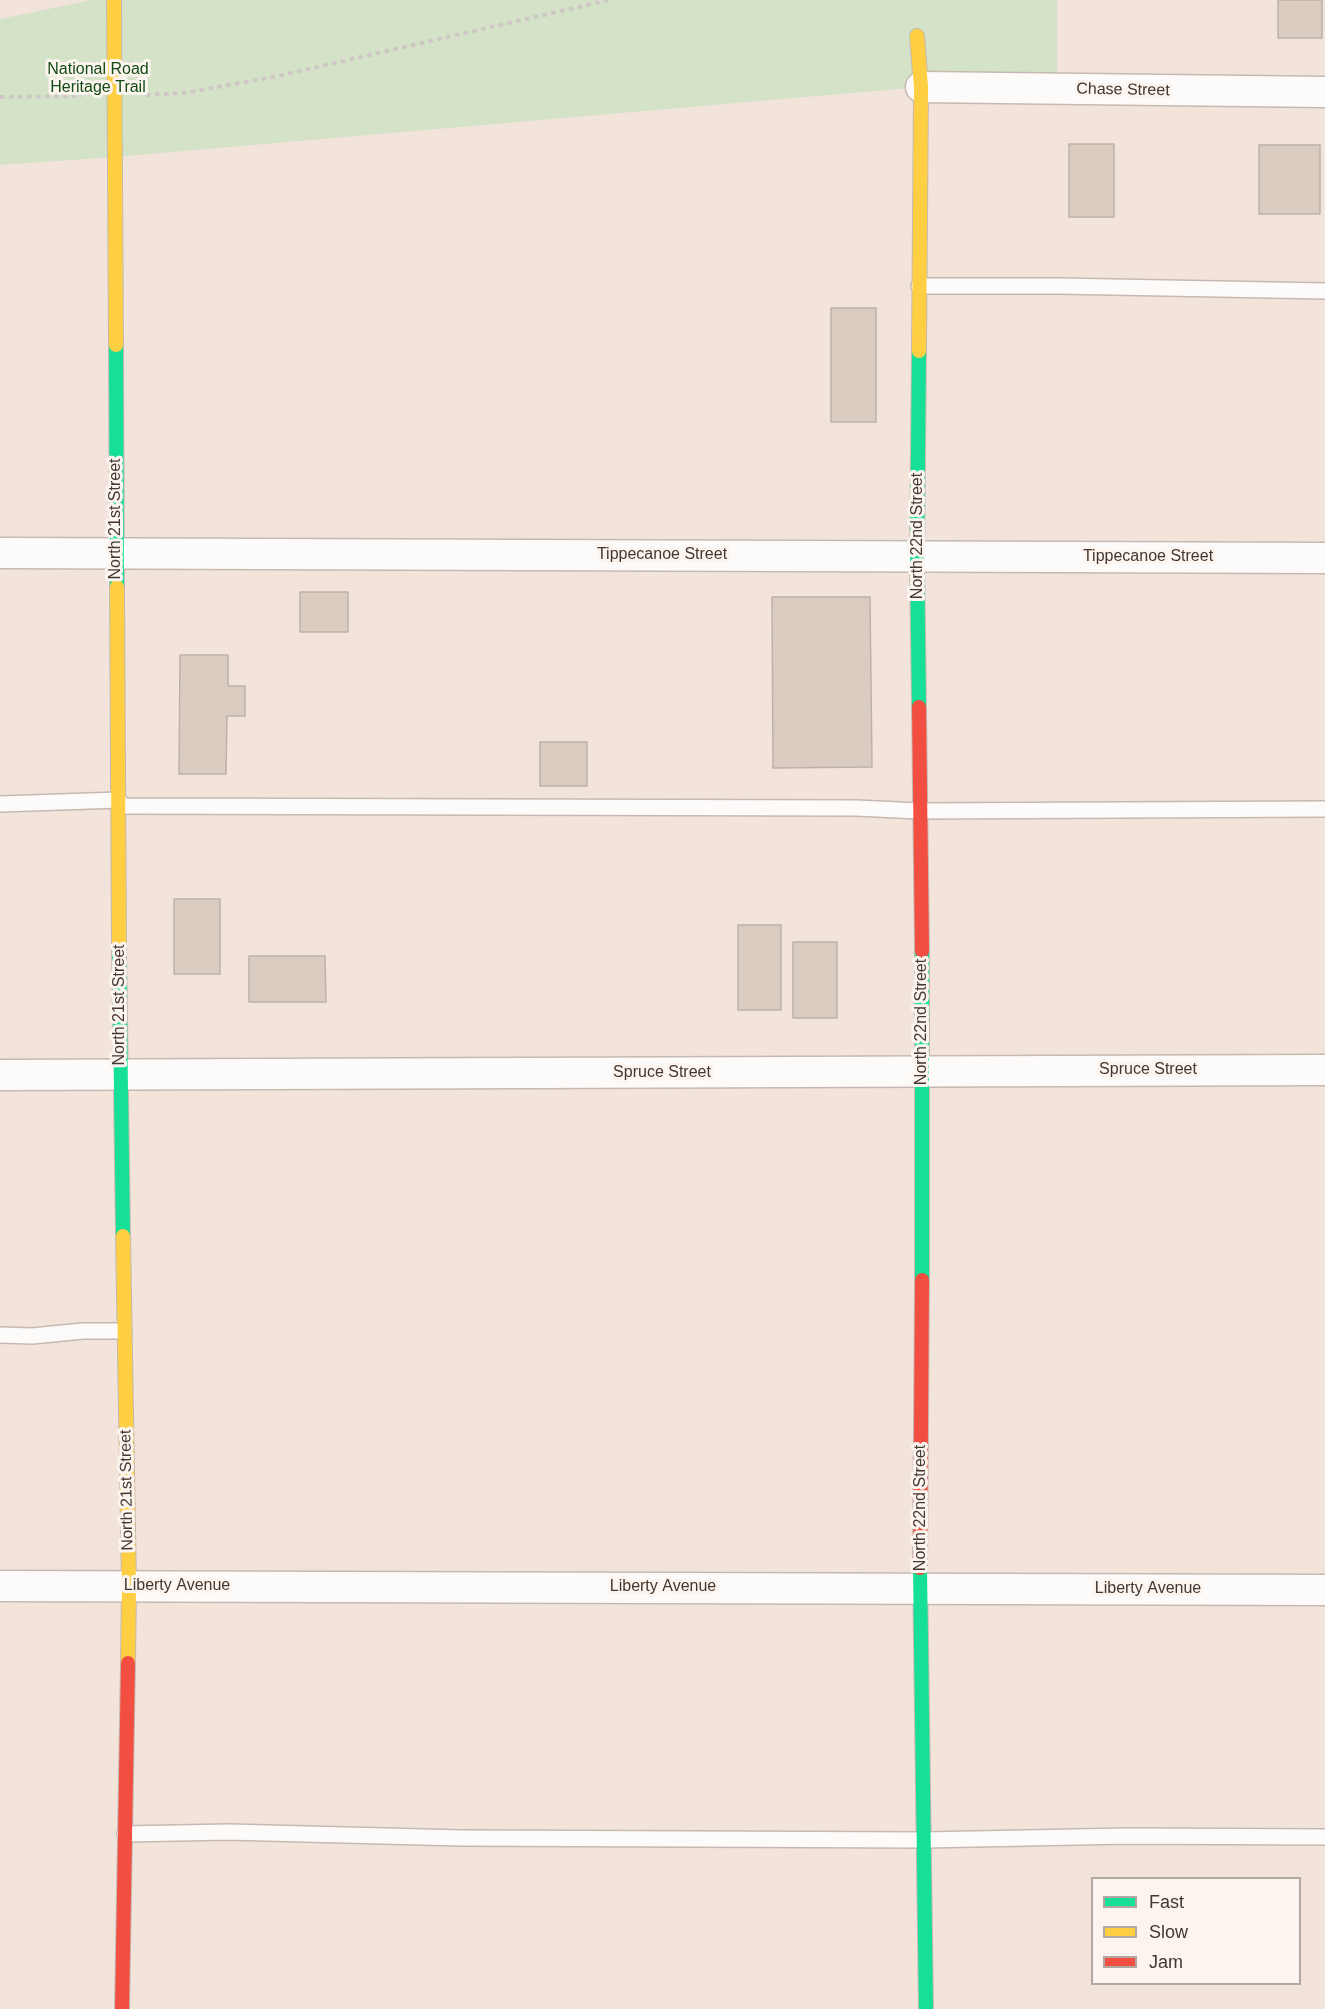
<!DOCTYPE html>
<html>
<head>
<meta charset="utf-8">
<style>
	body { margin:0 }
	#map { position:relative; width:1325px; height:2009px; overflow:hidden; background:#f3e4db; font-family:Helvetica,sans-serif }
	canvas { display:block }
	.legend { position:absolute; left:1091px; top:1877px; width:210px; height:108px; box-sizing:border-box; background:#fbf4ef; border:2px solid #b2a8a2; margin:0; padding:8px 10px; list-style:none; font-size:18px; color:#44372f }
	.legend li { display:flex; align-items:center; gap:12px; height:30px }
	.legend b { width:30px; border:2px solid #b2a8a2 }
</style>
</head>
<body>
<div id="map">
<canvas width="1325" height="2009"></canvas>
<ul class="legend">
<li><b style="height:8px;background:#16e098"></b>Fast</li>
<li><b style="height:8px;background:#ffcf43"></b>Slow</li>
<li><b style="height:8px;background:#f24e42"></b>Jam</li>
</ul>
</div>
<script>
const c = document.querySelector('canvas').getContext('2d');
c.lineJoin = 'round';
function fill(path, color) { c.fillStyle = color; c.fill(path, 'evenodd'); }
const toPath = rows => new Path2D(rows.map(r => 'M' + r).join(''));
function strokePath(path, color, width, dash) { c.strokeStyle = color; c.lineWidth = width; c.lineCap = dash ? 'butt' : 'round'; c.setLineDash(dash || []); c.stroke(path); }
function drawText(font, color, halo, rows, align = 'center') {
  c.font = font + ' Helvetica,sans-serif'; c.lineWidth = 6; c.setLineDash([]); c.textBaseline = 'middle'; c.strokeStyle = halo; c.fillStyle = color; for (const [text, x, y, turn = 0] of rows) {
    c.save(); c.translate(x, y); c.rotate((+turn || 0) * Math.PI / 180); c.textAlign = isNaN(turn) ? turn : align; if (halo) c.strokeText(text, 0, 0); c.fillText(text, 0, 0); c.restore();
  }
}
fill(toPath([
	[92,0,1057,0,1057,89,921,87,115,157,0,165,0,19]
]), '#d4e2c8');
const building = toPath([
	[1278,0,1322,0,1322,38,1278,38,1278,0],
	[1069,144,1114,144,1114,217,1069,217,1069,144],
	[1259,145,1320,145,1320,214,1259,214,1259,145],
	[831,308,876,308,876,422,831,422,831,308],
	[300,592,348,592,348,632,300,632,300,592],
	[772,597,870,597,872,767,773,768,772,597],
	[180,655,228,655,228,686,245,686,245,716,227,716,226,774,179,774,180,655],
	[540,742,587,742,587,786,540,786,540,742],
	[174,899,220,899,220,974,174,974,174,899],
	[738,925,781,925,781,1010,738,1010,738,925],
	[793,942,837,942,837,1018,793,1018,793,942],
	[249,956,325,956,326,1002,249,1002,249,956]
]);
fill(building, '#dbccc1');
strokePath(building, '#beb1a9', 1.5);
const lane = toPath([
	[919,286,1059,286,1325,291],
	[0,804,119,800],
	[119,806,856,808,920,811,1325,809],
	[0,1335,32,1336,83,1331,124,1331],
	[125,1834,229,1832,461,1838,924,1840,1127,1836,1325,1837]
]);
const street = toPath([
	[921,87,1325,92],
	[0,553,1325,558],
	[0,1075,1325,1070],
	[0,1586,1325,1590]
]);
const fast = toPath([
	[116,345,117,587],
	[919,351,917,557,919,707],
	[119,945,123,1236],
	[922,951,922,1280],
	[920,1568,926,2009]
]);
const slow = toPath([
	[114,0,116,345],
	[917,36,921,87,919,351],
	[117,587,119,945],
	[123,1236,129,1586,128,1663]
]);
const jam = toPath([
	[919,707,922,951],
	[920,1568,922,1280],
	[122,2009,128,1663]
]);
strokePath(lane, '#c5b9b1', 18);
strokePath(street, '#c5b9b1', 33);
strokePath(fast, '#c5b9b1', 16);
strokePath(slow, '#c5b9b1', 16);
strokePath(jam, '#c5b9b1', 16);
strokePath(toPath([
	[146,95,184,93,278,76,609,0],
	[0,97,82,96]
]), '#cec8c5', 4, [4.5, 4.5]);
strokePath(lane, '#fdfbfa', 15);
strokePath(street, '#fdfbfa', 30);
strokePath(fast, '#16e098', 14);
strokePath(slow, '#ffcf43', 14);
strokePath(jam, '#f24e42', 14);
drawText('16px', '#134b16', '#fbf4ef', [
	["National Road",98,70],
	["Heritage Trail",98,88]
]);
drawText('16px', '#44372f', '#fbf4ef', [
	["Chase Street",1123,90,1],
	["North 21st Street",116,519,-90],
	["North 22nd Street",918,536,-90],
	["Tippecanoe Street",662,555],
	["Tippecanoe Street",1148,557],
	["North 21st Street",120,1005,-90],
	["North 22nd Street",922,1022,-90],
	["Spruce Street",1148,1070],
	["Spruce Street",662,1073],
	["North 21st Street",127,1490,-91],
	["North 22nd Street",921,1508,-90],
	["Liberty Avenue",177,1586],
	["Liberty Avenue",663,1587],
	["Liberty Avenue",1148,1589]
]);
</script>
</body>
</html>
